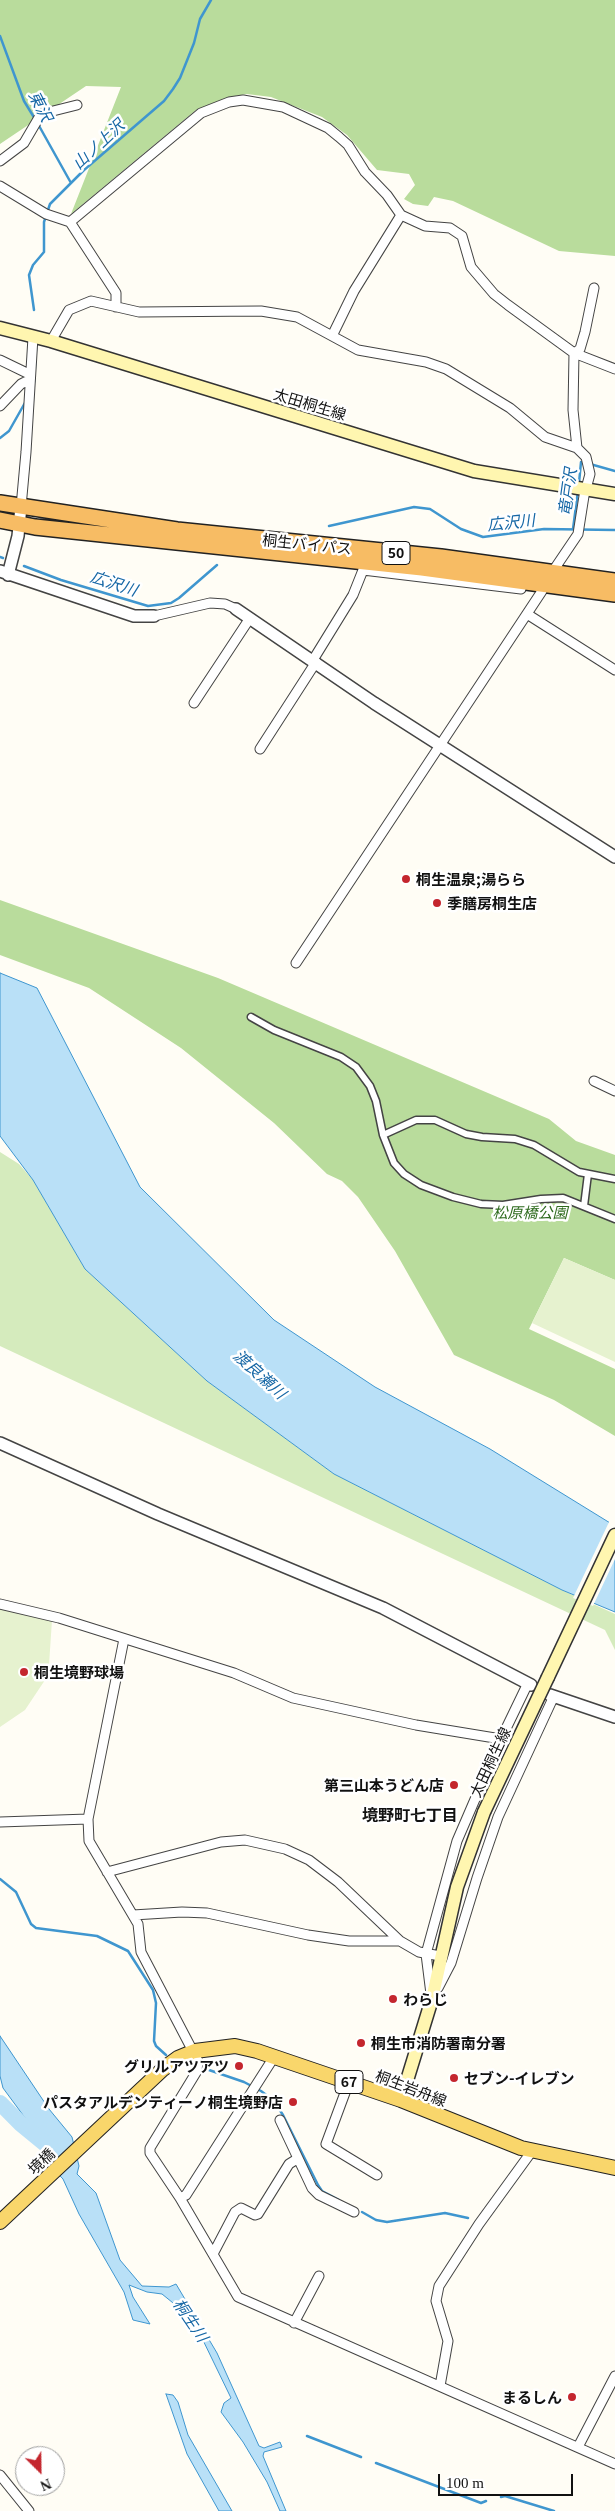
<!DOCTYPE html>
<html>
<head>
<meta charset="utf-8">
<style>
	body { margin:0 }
	#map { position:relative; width:615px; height:2511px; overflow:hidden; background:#fffdf5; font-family:Georgia,serif }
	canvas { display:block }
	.north { position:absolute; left:15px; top:2446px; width:50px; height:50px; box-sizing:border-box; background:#fff; border:1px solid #a0a0a0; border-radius:50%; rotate:157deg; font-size:14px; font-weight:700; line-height:20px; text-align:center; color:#111 }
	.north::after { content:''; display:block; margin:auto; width:18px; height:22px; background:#c4262e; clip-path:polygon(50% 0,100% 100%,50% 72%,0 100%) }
	.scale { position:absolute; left:438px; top:2474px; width:135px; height:22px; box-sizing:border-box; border:2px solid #111; border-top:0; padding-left:6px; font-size:15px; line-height:18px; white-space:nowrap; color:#111; -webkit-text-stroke:4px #fff; paint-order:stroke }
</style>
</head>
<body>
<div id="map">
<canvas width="615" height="2511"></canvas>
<div class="north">N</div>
<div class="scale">100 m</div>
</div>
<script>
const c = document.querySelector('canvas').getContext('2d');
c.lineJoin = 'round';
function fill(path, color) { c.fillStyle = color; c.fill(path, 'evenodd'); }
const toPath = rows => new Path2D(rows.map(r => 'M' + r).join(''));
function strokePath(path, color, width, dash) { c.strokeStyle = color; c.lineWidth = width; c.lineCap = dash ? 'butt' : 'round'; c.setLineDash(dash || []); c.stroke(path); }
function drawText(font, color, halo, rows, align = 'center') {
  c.font = font + ' Georgia,"Noto Sans JP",serif'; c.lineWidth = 5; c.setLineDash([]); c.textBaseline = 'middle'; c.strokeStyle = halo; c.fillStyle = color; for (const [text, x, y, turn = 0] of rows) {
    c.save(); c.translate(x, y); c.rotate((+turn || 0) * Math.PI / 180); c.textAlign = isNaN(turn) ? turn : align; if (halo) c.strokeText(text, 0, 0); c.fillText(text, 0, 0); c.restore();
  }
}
fill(toPath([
	[0,1152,19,1164,33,1180,85,1269,207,1381,334,1474,562,1590,615,1614,615,1650,605,1630,0,1346]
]), '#d5ebbd');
fill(toPath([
	[0,0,615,0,615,256,559,251,453,201,434,197,428,206,413,204,404,199,415,185,409,174,377,170,347,135,322,117,271,97,247,94,229,97,196,110,71,214,121,87,86,86,0,144],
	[0,900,218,978,549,1119,576,1141,615,1155,615,1280,564,1258,529,1329,615,1369,615,1436,554,1400,454,1355,395,1251,358,1197,342,1181,327,1174,274,1123,181,1048,89,988,0,955]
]), '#b9dc9c');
fill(toPath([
	[564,1258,615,1280,615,1362,532,1323],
	[0,1609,52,1620,49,1665,45,1680,25,1710,0,1727]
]), '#e6f2cf');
const water = toPath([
	[0,973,37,988,140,1187,274,1320,375,1387,490,1449,615,1526,615,1612,562,1590,334,1474,207,1381,85,1269,33,1180,0,1136,0,973],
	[0,2036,49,2109,72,2137,79,2166,77,2174,96,2193,120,2260,142,2286,169,2287,176,2284,217,2353,259,2446,264,2448,280,2442,282,2447,264,2452,263,2456,286,2511,280,2511,267,2482,243,2442,221,2412,224,2403,231,2398,199,2332,178,2307,162,2294,147,2292,129,2285,133,2297,150,2324,133,2320,124,2292,79,2214,63,2179,44,2159,44,2155,48,2149,3,2088,0,2076,0,2036],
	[166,2394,173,2395,178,2402,188,2435,232,2511,219,2511,187,2454,166,2394]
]);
fill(water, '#b9e0f7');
strokePath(water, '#3f96cf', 1);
fill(toPath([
	[610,1520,615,1523,615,1559,593,1606,573,1598]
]), '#fffdf5');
strokePath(toPath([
	[0,36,24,101,35,119],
	[38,124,71,183],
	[34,310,29,275,33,265,44,252,44,222,50,204,84,170,164,101,173,89,180,78,194,43,200,19,211,0],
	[34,382,36,348],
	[0,438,9,431,26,401],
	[590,464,615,471],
	[579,483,581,462,585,463],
	[329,526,414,507,430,509,461,529,483,537,544,529,615,530],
	[573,529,578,491],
	[0,557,3,558],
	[24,566,61,580,148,606,171,603,179,598,217,565],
	[0,1879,16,1892,31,1924,36,1928,97,1936,128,1951,153,1990,156,2003,154,2041,156,2046,166,2055],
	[209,2070,244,2082,261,2091,273,2100,283,2115,318,2185,322,2191,339,2200],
	[362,2212,376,2220,387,2222,445,2213,468,2218],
	[307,2436,361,2457],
	[376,2463,481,2503,486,2501],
	[501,2497,505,2496,554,2511]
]), '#3f96cf', 2.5);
strokePath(toPath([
	[0,2103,21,2124,60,2156]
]), '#b9e0f7', 16);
const pedestrian = toPath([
	[251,1017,274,1030,341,1057,356,1067,370,1086,376,1101,383,1135,394,1163,404,1174,421,1185,453,1197,481,1204,503,1205,541,1199,563,1198,615,1219],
	[383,1135,416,1120,435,1120,466,1134,482,1137,515,1139,534,1145,579,1172,615,1179],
	[584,1206,588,1174]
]);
const minor = toPath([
	[0,161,24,143,41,114,77,105],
	[0,186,46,214,70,222,116,293,116,307],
	[70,222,201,113,229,102,243,100,283,107,328,128,339,137,348,145,365,172,387,195,401,215,425,226,450,228,462,236,471,267,494,294,508,305,574,353,615,369],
	[333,334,354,291,401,215],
	[51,341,69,310,91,301,139,312,261,311,297,317,358,350,426,362,446,369,510,408,545,437,577,448,586,457,590,474,584,496,578,534,555,568],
	[0,360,29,374],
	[0,406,21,384,29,380],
	[577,448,573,410,574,353,580,349,585,332,594,288],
	[21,507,26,452,33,337],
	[527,614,615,670],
	[154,616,210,603,225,604,236,609],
	[313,660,353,595,363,570,521,589],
	[194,703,250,618],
	[260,749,316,662],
	[296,963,542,591],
	[594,1081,615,1091],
	[0,1604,59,1618,234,1673,293,1698,416,1725,501,1739],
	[124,1639,88,1819,89,1841,138,1924,141,1952,198,2061,197,2071,150,2148,150,2153,180,2198,238,2297,615,2464],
	[0,1822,88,1819],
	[107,1872,221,1842,245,1840,285,1849,309,1860,338,1882,400,1941,419,1952,440,1956],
	[133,1915,182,1912,207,1913,308,1935,349,1941,400,1941],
	[438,1988,451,1963,477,1878,498,1817,554,1696],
	[431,1994,426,1954,457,1841,501,1739,528,1683],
	[349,2082,326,2144,377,2175],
	[280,2120,312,2188,319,2195,354,2212],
	[180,2198,186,2195,274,2057],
	[213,2254,235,2212,241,2208,255,2215,258,2214,289,2164,297,2159],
	[294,2323,319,2276],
	[440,2386,448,2341,436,2301,439,2286,479,2224,532,2151],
	[578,2447,615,2376],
	[0,2475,29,2511]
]);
const tertiary = toPath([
	[0,571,134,616,154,616],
	[8,575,18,536,21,507],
	[236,609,374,703,615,857],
	[0,1443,158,1514,383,1608,531,1685],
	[550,1695,615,1717]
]);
const secondary = toPath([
	[0,328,51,341,474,471,615,494],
	[548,1677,615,1535],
	[401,2100,432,1999,457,1887,484,1812]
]);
const primary = toPath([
	[0,2222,163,2069,178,2058,195,2051,235,2046,257,2051,401,2100,521,2148,615,2168]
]);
const trunk = toPath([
	[0,503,177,530,441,557,615,581],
	[0,520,35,527,422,568,615,594]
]);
strokePath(pedestrian, '#444', 9);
strokePath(minor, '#444', 11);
strokePath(tertiary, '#444', 14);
strokePath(secondary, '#333', 15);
strokePath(primary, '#222', 16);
strokePath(trunk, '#222', 18);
strokePath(pedestrian, '#fff', 6);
strokePath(minor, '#fff', 9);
strokePath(tertiary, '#fff', 11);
strokePath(secondary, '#fff6b0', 12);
strokePath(primary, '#f9d66b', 14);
strokePath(trunk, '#f7bc64', 15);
const secondaryBridge = toPath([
	[484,1812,548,1677]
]);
strokePath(secondaryBridge, '#333', 15, []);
strokePath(secondaryBridge, '#fff6b0', 12);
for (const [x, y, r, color] of [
	[406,879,5,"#c4262e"],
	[437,903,5,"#c4262e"],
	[24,1672,5,"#c4262e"],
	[454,1785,5,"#c4262e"],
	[393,1999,5,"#c4262e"],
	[361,2043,5,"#c4262e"],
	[239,2066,5,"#c4262e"],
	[454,2078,5,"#c4262e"],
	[293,2102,5,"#c4262e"],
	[572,2397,5,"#c4262e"]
]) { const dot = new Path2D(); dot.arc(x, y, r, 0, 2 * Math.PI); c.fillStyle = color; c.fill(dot); strokePath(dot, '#fff', 2); }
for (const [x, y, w] of [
	[396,553,28],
	[349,2082,28]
]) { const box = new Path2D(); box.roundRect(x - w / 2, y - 11.5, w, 23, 4); c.fillStyle = '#fff'; c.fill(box); strokePath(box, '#111', 1); }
drawText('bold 14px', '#111', null, [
	["50",396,553],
	["67",349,2082]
]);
drawText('15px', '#111', '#fff', [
	["太田桐生線",310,404,17],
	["桐生バイパス",307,544,6],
	["太田桐生線",490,1762,-65],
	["桐生岩舟線",411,2088,21],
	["境橋",41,2161,-43]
]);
drawText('bold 15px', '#111', '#fff', [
	["桐生温泉;湯らら",416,879],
	["季膳房桐生店",447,903],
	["桐生境野球場",34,1672],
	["第三山本うどん店",444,1785,"right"],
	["わらじ",403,1999],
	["桐生市消防署南分署",371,2043],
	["グリルアツアツ",229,2066,"right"],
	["セブン-イレブン",464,2078],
	["パスタアルデンティーノ桐生境野店",283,2102,"right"],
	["まるしん",562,2397,"right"]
], 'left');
drawText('italic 15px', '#2f6b1f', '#fff', [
	["松原橋公園",530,1212]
]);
drawText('italic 16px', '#1768a6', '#fff', [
	["東沢",41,106,63],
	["山ノ上沢",98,144,-43],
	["竜戸沢",567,492,-82],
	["広沢川",511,522,-6],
	["広沢川",114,583,18],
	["渡良瀬川",260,1374,42],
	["桐生川",191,2320,56]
]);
drawText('bold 16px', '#111', '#fff', [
	["境野町七丁目",410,1815]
]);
</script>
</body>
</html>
